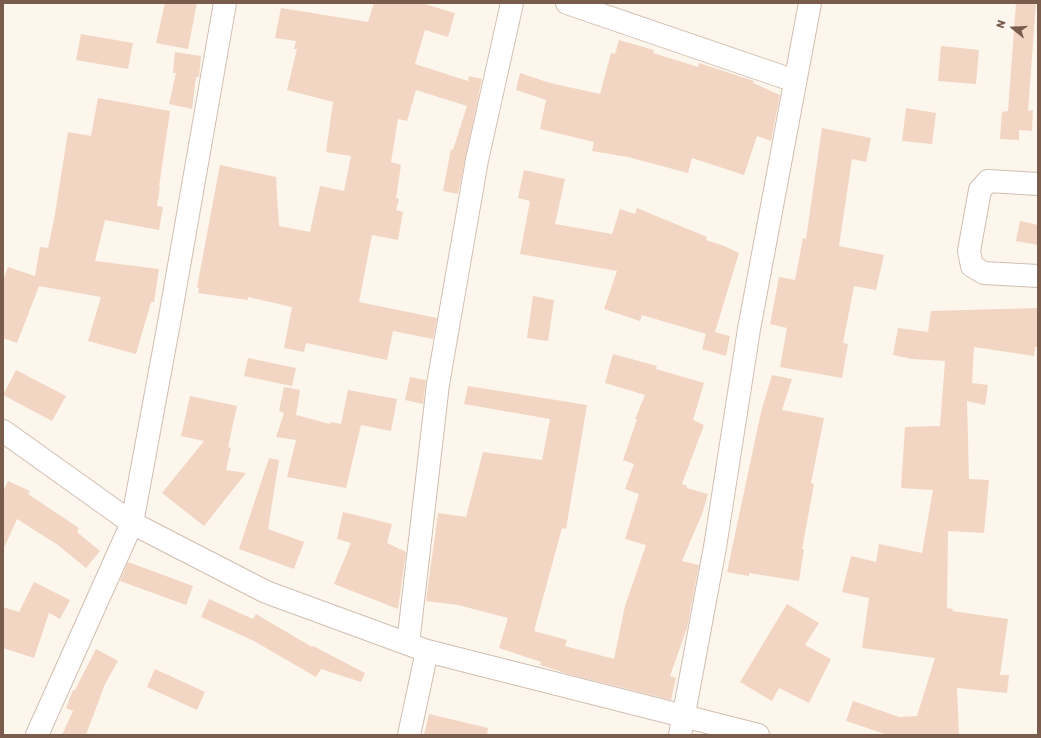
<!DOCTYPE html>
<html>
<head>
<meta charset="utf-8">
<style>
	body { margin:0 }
	#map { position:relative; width:1041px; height:738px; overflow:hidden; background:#fdf6ec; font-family:Rubik,sans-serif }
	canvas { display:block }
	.frame { position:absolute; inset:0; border:4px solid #7a5c4d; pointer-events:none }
	.north { position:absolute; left:993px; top:8px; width:40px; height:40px; -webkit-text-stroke:3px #fffaf3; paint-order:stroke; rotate:288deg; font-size:11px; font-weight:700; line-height:16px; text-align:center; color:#7a5c4d }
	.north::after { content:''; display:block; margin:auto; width:14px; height:18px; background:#7a5c4d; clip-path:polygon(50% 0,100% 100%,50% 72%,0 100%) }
</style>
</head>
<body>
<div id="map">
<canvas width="1041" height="738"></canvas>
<div class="frame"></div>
<div class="north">N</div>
</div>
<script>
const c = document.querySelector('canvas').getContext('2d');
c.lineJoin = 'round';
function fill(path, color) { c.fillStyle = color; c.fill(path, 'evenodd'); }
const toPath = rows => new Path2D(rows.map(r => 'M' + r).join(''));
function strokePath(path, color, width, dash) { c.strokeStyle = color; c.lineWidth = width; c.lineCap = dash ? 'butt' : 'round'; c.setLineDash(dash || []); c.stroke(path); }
fill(toPath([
	[165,3,197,3,188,49,156,43],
	[374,3,421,3,455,13,448,37,425,30,415,64,468,81,469,76,482,79,458,194,443,191,451,149,453,150,467,106,416,90,407,121,398,119,391,162,401,165,396,198,399,199,396,210,403,212,398,240,372,235,359,302,437,318,433,339,393,331,387,360,306,343,304,352,284,348,292,307,248,297,248,300,198,293,199,288,197,287,220,165,276,177,279,226,310,232,320,186,344,191,351,156,326,152,333,102,287,90,297,49,294,49,296,41,275,38,281,8,368,22],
	[1016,3,1036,3,1028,111,1033,110,1032,131,1019,130,1019,140,1000,139,1002,112,1008,111],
	[81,34,133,43,128,69,76,60],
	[619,40,654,50,653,53,698,67,699,63,754,81,753,83,780,95,771,141,757,136,744,175,692,158,688,173,628,157,592,151,594,142,540,129,546,100,516,90,520,73,550,83,600,94,611,53,615,54],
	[941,46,979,50,976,84,938,81],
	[175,52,201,56,199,77,196,77,192,109,169,104,176,73,173,73],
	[98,98,170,111,159,187,160,187,157,206,163,207,159,230,105,220,95,261,159,269,154,302,151,302,136,354,88,341,101,297,39,286,17,343,3,338,3,280,8,267,35,276,40,247,48,248,54,220,68,132,91,136],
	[906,108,936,113,932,144,902,141],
	[822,128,871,138,866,162,852,159,839,246,884,255,876,290,854,286,843,343,848,344,842,378,780,367,787,328,770,324,779,277,795,280,803,238,806,239],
	[524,170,565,179,555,224,612,234,620,209,635,214,637,208,707,237,706,240,724,246,739,253,715,332,730,336,726,356,702,349,706,334,642,315,640,321,604,309,617,271,520,254,530,201,518,198],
	[1020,221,1038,225,1038,245,1016,241],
	[533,296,554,300,548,341,527,338],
	[1038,308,1038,347,1035,347,1034,356,974,347,972,383,988,385,985,405,967,401,969,479,989,480,984,533,948,531,947,608,953,609,952,611,1008,619,1000,675,1009,675,1007,693,957,688,959,735,888,735,846,721,853,701,899,717,917,716,935,658,862,648,869,598,842,592,851,556,876,562,879,544,922,553,933,490,901,488,905,427,940,426,945,361,912,359,893,355,898,328,928,332,931,311],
	[613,354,657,366,656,369,704,383,693,420,704,425,682,484,687,486,687,488,708,494,702,514,682,561,699,565,687,628,670,676,676,678,671,700,568,674,540,665,541,662,499,648,508,618,458,605,426,601,438,513,466,517,483,452,542,460,550,419,464,404,468,386,587,405,566,529,562,528,534,631,567,640,565,646,614,659,625,606,646,545,625,539,639,494,625,489,634,464,623,460,637,419,635,419,645,395,605,383],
	[248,358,296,368,292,386,244,376],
	[16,370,66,396,52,421,3,395],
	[772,375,792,379,782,410,824,418,811,483,814,484,802,549,804,549,799,581,749,573,749,576,727,572,761,412],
	[410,377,426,380,423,404,405,400],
	[284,387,300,390,296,415,330,424,331,422,341,424,348,390,397,399,391,431,361,425,346,488,287,477,296,440,276,437,284,413,279,411],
	[190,396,237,406,228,447,231,448,226,470,246,473,204,526,162,493,204,441,181,436],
	[269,458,279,460,268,529,304,542,294,569,239,549],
	[8,481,30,491,28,494,79,528,77,532,100,551,86,568,58,545,17,519,3,550,3,492],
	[343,512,392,524,387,543,406,552,398,609,334,584,351,543,337,539],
	[128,562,193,586,186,605,120,581],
	[34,582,70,600,60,619,49,613,34,658,3,648,3,607,19,612],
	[209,599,253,619,256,614,312,647,313,646,365,673,361,682,321,669,316,677,254,641,201,617],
	[787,604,819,623,805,645,831,659,809,703,779,688,772,701,740,682],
	[96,649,118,661,105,684,86,735,62,735,73,711,66,708,73,690,75,690],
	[155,669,205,692,197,710,147,687],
	[429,714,488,728,487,735,424,735]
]), '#f3d5c3');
const minor = toPath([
	[567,3,795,81],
	[1038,184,988,181,980,190,969,251,972,266,984,273,1038,276],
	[3,431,132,523,266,592,427,651,758,735],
	[408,644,438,384,477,160,512,3],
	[37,735,132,523,169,323,225,3],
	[409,735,427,651],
	[680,735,715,547,749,329,810,3]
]);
strokePath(minor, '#d1beb0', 24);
strokePath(minor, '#fff', 22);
</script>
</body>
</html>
